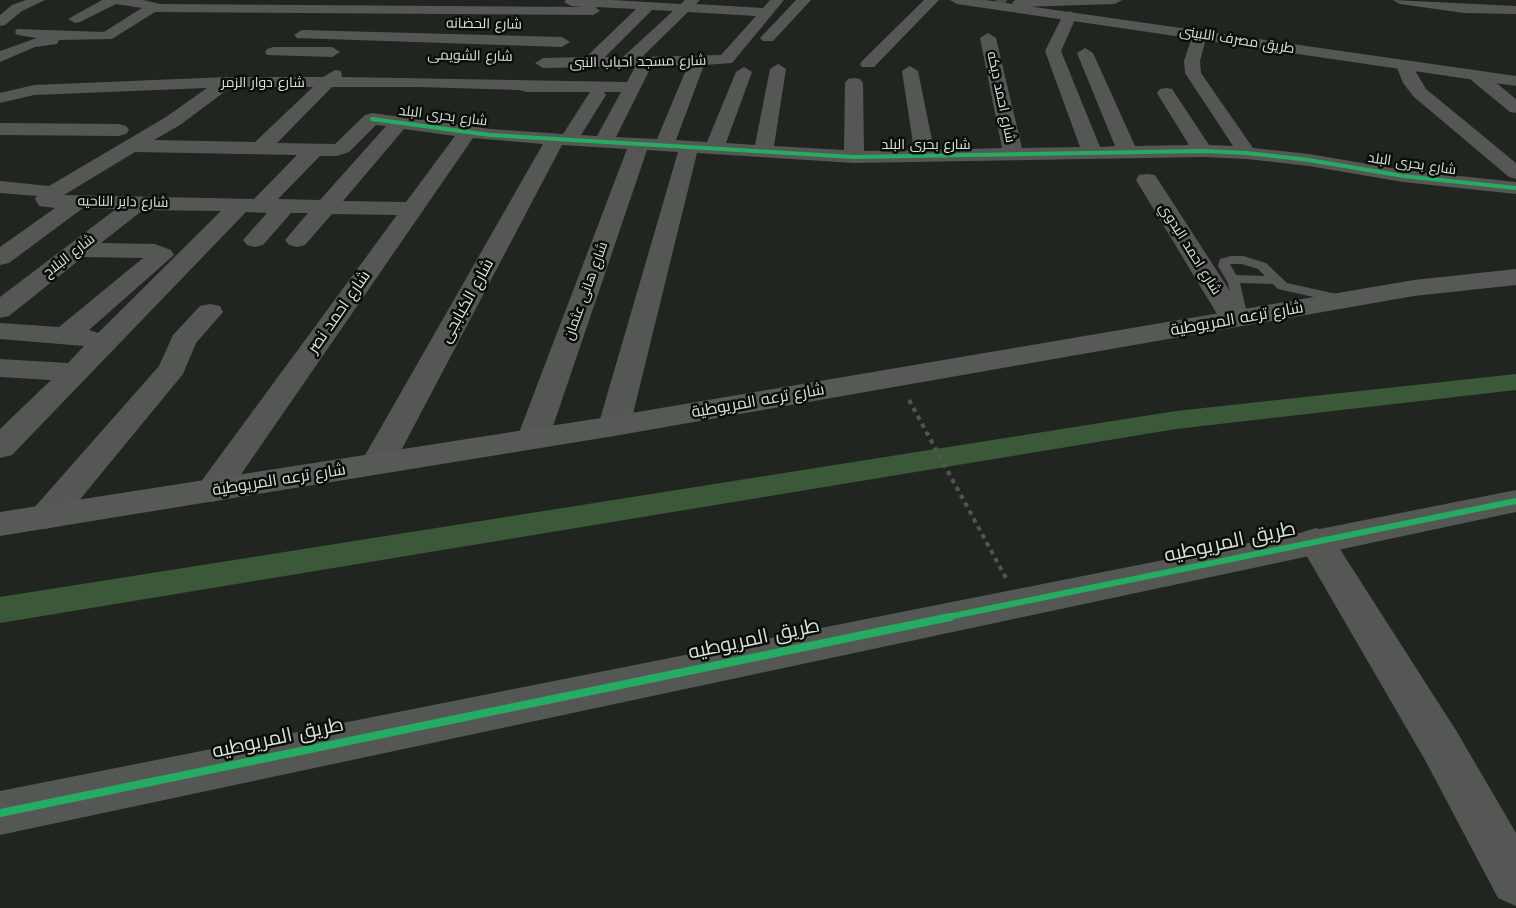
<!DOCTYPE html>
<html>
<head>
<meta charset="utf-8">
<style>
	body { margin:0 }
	canvas { display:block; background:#202520 }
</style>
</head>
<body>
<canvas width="1516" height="908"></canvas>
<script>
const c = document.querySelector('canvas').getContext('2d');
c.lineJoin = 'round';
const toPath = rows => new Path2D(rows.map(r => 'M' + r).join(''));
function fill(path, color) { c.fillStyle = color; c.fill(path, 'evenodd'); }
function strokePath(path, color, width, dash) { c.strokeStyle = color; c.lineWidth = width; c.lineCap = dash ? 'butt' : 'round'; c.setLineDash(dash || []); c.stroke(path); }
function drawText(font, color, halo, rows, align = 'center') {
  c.font = font + ' "Work Sans",Cairo,sans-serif'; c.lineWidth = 5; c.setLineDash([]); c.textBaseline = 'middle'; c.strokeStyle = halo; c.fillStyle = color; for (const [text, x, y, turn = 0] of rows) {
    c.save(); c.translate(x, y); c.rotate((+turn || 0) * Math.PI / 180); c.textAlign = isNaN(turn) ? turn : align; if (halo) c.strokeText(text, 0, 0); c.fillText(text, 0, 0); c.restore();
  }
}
fill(toPath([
	[995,0,1007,0,1007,1,1001,5,995,0],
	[1516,374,1516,390,1176,429,0,623,0,597,1176,411,1516,374]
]), '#3b5839');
strokePath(toPath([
	[909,400,1006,578]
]), '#525551', 4, [4.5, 4.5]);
fill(toPath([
	[1231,256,1243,256,1266,263,1287,283,1350,297,1352,300,1345,304,1278,289,1273,284,1240,283,1248,318,1246,321,1236,321,1228,283,1218,266,1220,259,1231,256],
	[1230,264,1242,264,1258,269,1265,276,1236,275,1230,264]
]), '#545754');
fill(toPath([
	[26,0,45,0,22,11,5,25,0,26,0,15,12,5,26,0],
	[102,0,143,0,160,4,584,7,571,6,564,2,566,0,612,0,681,4,685,0,700,0,696,4,763,8,770,0,784,0,732,63,704,65,676,140,707,142,736,72,744,67,752,72,726,143,755,145,770,69,778,64,786,69,774,146,844,150,845,83,848,79,854,78,860,79,863,83,864,151,914,150,902,71,910,66,918,71,934,150,1002,148,980,38,988,33,996,38,1022,148,1080,147,1045,51,1063,15,1070,11,1077,15,1061,51,1100,147,1115,146,1077,53,1085,48,1093,53,1135,146,1189,145,1157,93,1160,89,1166,88,1172,89,1209,145,1233,146,1185,73,1184,61,1193,34,1200,30,1207,34,1200,61,1201,73,1253,148,1309,154,1403,170,1516,182,1516,194,1403,182,1309,166,1247,159,1203,157,854,163,697,153,630,426,625,433,614,436,603,433,598,426,678,152,647,150,549,438,544,445,533,448,522,445,517,438,627,149,562,145,394,464,389,471,377,474,365,471,360,464,543,144,473,138,224,499,212,502,200,499,195,491,200,483,397,215,332,214,305,245,297,247,289,245,285,240,308,213,291,213,263,245,255,247,247,245,243,240,267,213,246,212,12,455,0,458,0,429,51,380,0,377,0,359,68,363,84,346,0,339,0,323,59,327,143,258,83,257,9,316,0,318,0,297,116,209,83,208,9,263,0,265,0,247,55,208,39,206,35,199,37,196,0,193,0,181,49,186,166,117,207,88,34,95,0,103,0,93,34,85,227,77,323,77,335,70,341,71,342,77,627,82,635,67,640,66,543,68,535,63,543,58,586,57,636,9,595,7,600,11,593,15,155,12,112,39,59,40,57,44,35,47,0,62,0,51,37,38,17,35,15,32,17,29,104,32,142,8,116,4,80,22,75,23,68,19,102,0],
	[652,10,673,11,623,57,605,57,652,10],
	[688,12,756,16,721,55,642,57,688,12],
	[688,65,657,139,616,137,649,71,642,66,688,65],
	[231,87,313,87,255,142,154,140,180,125,231,87],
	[332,87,420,87,519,90,526,92,590,92,563,134,490,129,372,113,365,115,335,144,277,143,332,87],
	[604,92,621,92,597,136,581,135,606,95,604,92],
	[376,125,386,126,320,200,278,199,320,156,337,156,349,152,376,125],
	[404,129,455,136,406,202,343,201,404,129],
	[135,152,297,155,254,199,64,195,135,152],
	[143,210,221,211,98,333,89,330,174,255,171,250,155,244,101,243,143,210],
	[796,0,811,0,773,41,763,41,760,38,763,35,796,0],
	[924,0,939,0,874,67,862,67,860,64,862,61,924,0],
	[1015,0,1122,0,1115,4,1019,7,1012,3,1015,0],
	[1393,0,1516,6,1516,14,1464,13,1400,4,1393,0],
	[302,30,562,37,570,42,562,47,297,38,294,35,302,30],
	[273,47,332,47,340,52,332,57,267,55,265,52,267,49,273,47],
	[1404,60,1410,62,1426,89,1516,163,1516,179,1509,177,1414,97,1403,83,1396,65,1404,60],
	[1477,71,1483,72,1516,99,1516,113,1510,112,1471,80,1469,76,1477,71],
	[0,123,119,124,126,126,129,130,126,134,119,136,0,135,0,123],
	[1147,174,1155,175,1248,319,1244,325,1234,327,1224,325,1220,319,1136,180,1139,175,1147,174],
	[210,304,220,306,223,312,196,343,183,374,59,525,46,529,33,525,28,517,33,509,159,366,173,335,200,306,210,304],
	[1316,528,1329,532,1457,732,1516,833,1516,906,1498,898,1425,760,1298,541,1303,532,1316,528]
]), '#545754');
fill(toPath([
	[950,0,985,0,1516,76,1516,86,957,4,950,0],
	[1516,490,1516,512,0,835,0,791,1516,490]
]), '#545754');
fill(toPath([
	[1516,269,1516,285,1414,296,614,436,0,536,0,512,614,416,1414,280,1516,269]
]), '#565956');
strokePath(toPath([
	[372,119,490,135,854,157,1203,151,1247,153,1309,160,1403,176,1516,188]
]), '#26ab63', 4);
strokePath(toPath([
	[943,618,1516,501]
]), '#26ab63', 6);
strokePath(toPath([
	[0,813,950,617]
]), '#26ab63', 8);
drawText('14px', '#dbe1da', '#0b0f0a', [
	["شارع الحضانه",484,24,1],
	["طريق مصرف اللبينى",1237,40,9],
	["شارع الشويمى",470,56,1],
	["شارع مسجد احباب النبى",638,62,-1],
	["شارع دوار الزمر",263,83],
	["شارع احمد ديكه",1001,97,78],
	["شارع بحرى البلد",443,116,7],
	["شارع بحرى البلد",926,145],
	["شارع بحرى البلد",1412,164,8],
	["شارع داير الناحيه",123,202,1],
	["شارع احمد البدوي",1190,249,58],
	["شارع البلاح",69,256,-38],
	["شارع هانى عثمان",586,291,-70]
]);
drawText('16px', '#dbe1da', '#0b0f0a', [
	["شارع الكبابجى",467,301,-61],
	["شارع احمد نصر",339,312,-55],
	["شارع ترعه المريوطية",1237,319,-10],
	["شارع ترعه المريوطية",758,401,-10],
	["شارع ترعه المريوطية",279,480,-9]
]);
drawText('20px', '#dbe1da', '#0b0f0a', [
	["طريق المريوطيه",1230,542,-12],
	["طريق المريوطيه",754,639,-12],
	["طريق المريوطيه",278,738,-12]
]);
</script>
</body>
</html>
